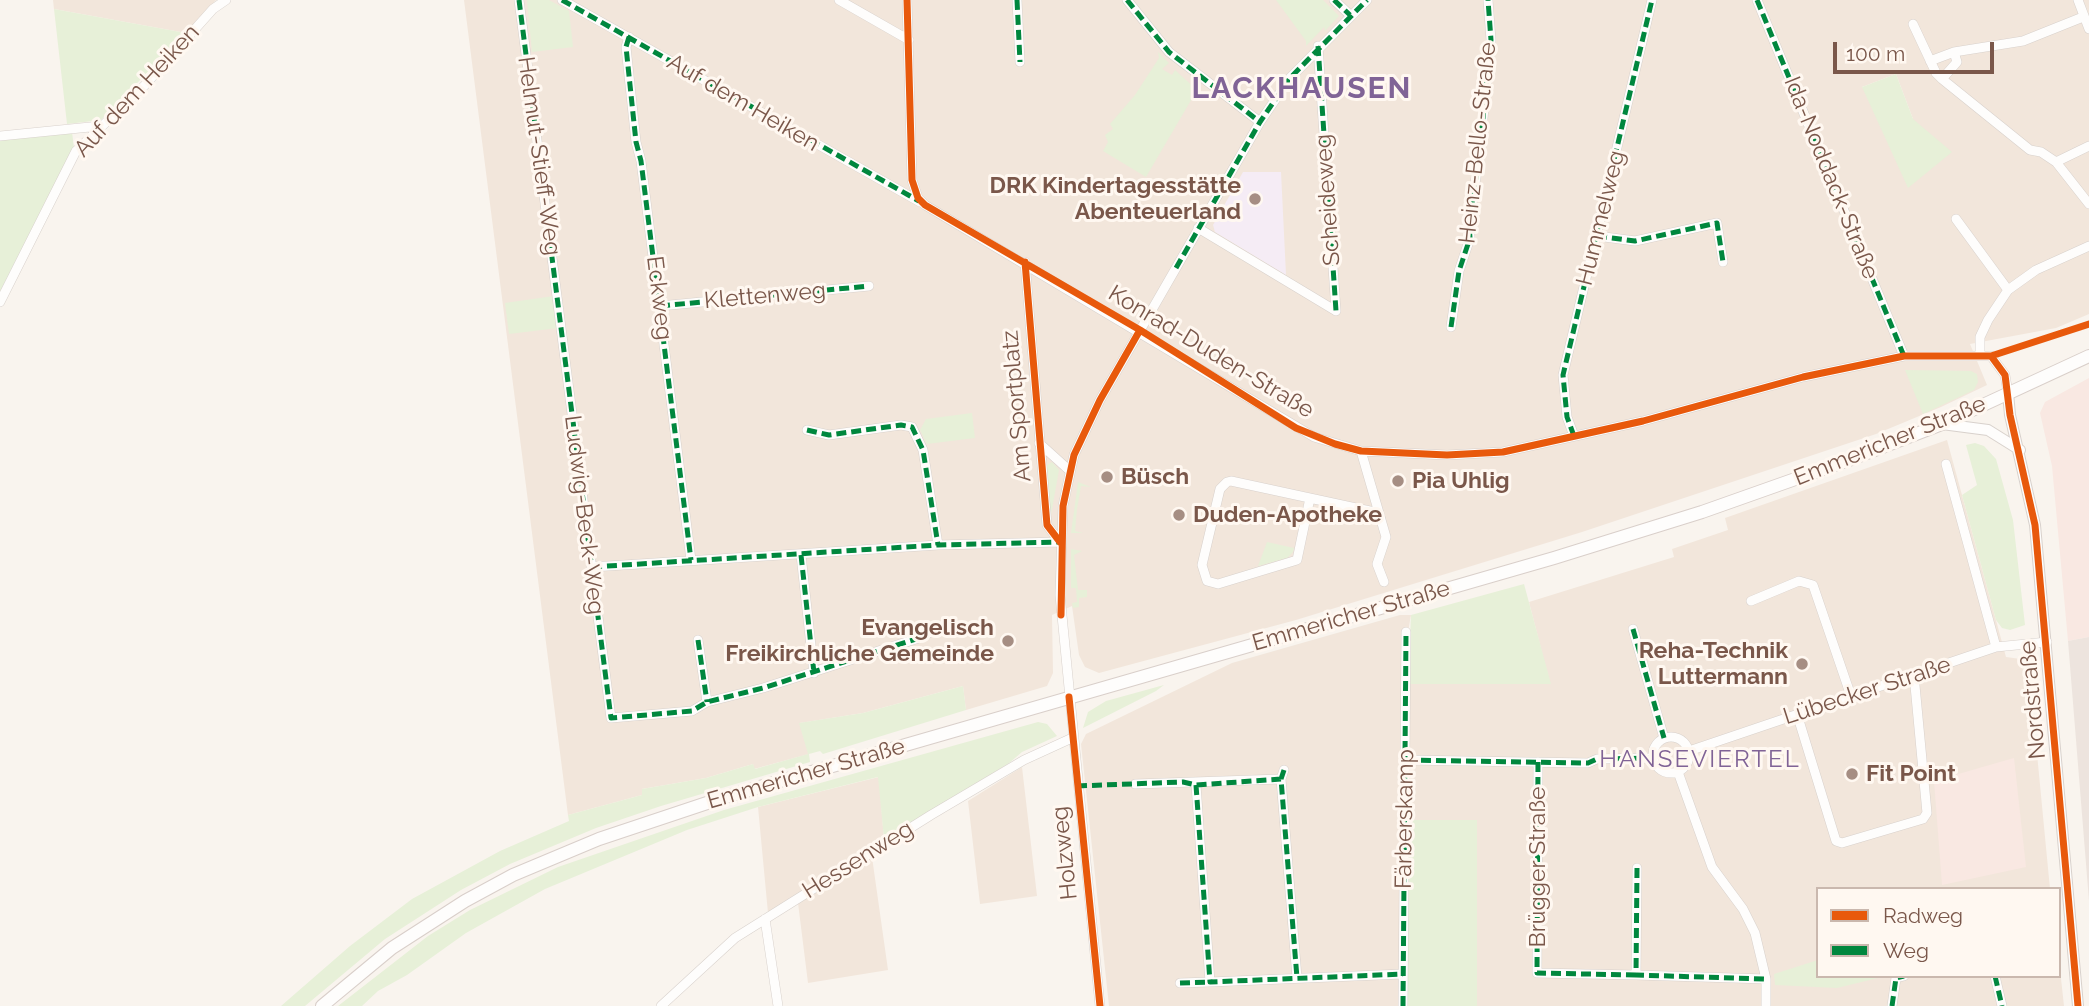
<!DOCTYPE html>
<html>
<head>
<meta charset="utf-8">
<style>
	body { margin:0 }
	#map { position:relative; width:2089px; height:1006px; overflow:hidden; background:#f9f4ee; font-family:Raleway,sans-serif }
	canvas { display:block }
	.legend { position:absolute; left:1816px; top:887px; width:245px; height:91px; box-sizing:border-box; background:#fff8f1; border:2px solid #cab8ae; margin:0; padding:9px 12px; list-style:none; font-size:21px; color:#7a574a }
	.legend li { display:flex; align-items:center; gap:14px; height:35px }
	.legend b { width:35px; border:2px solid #cab8ae }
	.scale { position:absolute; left:1833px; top:42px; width:161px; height:32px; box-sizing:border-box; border:4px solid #7a574a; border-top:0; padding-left:9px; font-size:21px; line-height:24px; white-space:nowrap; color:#7a574a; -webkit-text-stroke:5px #fff8f1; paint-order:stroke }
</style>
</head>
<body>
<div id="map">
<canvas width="2089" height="1006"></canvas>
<ul class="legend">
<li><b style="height:9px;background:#e8590c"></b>Radweg</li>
<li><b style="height:9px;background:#00873e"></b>Weg</li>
</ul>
<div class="scale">100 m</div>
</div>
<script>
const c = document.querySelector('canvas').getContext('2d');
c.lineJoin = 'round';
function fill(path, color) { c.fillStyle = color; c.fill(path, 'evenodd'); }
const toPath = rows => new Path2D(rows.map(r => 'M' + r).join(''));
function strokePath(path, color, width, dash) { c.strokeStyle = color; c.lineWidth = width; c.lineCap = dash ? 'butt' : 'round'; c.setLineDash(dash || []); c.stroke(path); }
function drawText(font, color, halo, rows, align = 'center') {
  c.font = font + ' Raleway,sans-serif'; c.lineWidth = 6; c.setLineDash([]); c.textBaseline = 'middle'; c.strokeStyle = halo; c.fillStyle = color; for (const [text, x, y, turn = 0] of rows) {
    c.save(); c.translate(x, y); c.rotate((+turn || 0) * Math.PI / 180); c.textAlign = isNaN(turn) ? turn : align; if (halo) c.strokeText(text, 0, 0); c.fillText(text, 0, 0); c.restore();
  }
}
fill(toPath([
	[53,0,216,0,186,33,54,9],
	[464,0,2089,0,2089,314,2056,328,1970,344,1987,385,1941,407,1876,434,1582,532,1296,620,1099,673,1085,667,1079,655,1072,606,1052,615,1053,673,1047,686,966,710,963,686,863,713,800,723,809,754,754,769,753,764,706,778,642,789,642,795,568,815],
	[1896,74,1913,119,1862,87],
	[1947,440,2006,657,2028,660,2050,889,1818,889,1818,976,2059,976,2059,960,2064,1006,1109,1006,1081,744,1086,734,1232,663,1400,615,1411,615,1408,632,1550,684,1529,602,1674,557,1672,549,1728,530,1725,518],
	[1022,767,1037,896,980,904,968,801],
	[879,777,884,839,768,913,758,807],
	[872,857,888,970,808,983,798,903]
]), '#f2e6db');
fill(toPath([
	[2089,378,2089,637,2068,641,2052,466,2040,413,2045,402],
	[2014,758,2026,867,1942,885,1934,781]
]), '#f9e8e2');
fill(toPath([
	[2089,637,2089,901,2068,641]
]), '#ede4de');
fill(toPath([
	[1243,172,1281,172,1286,275,1215,232,1213,225]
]), '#f5ecf5');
fill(toPath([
	[527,0,549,0,569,11,573,47,532,52],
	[1276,0,1323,0,1339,16,1325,31,1324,27,1306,46,1306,41],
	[54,9,186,33,101,120,67,124],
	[1158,52,1169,63,1162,69,1172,75,1175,70,1197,90,1146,177,1103,151,1108,142,1105,135,1113,129,1110,124,1135,95,1159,58],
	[1896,74,1913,119,1952,152,1908,188,1862,87],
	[72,132,74,148,0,294,0,140],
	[554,296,558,328,509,334,505,303],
	[1905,370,1971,371,1977,374,1978,382,1974,390,1923,414],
	[972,413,975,438,927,444,920,430,926,419],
	[1975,443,1984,446,1996,459,2013,520,2025,625,2010,630,2002,628,1996,620,1962,495,1977,485,1966,445],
	[1052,462,1059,470,1049,526,1044,467],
	[1078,482,1091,487,1081,486,1077,509,1075,531,1083,533,1071,533],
	[1267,542,1294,548,1293,552,1287,558,1258,566],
	[1071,549,1082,551,1074,555,1078,590,1087,590,1087,597,1079,598,1079,607,1073,608,1072,603,1077,602,1076,588,1071,588],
	[1524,584,1551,684,1408,684,1411,615],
	[1164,685,1156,691,1083,728,1088,712,1106,701],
	[963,686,966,710,823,754,820,751,809,754,810,762,661,806,596,828,510,864,461,890,385,939,305,1006,281,1006,350,946,412,899,500,851,569,821,568,815,642,795,642,789,706,778,753,764,755,769,808,754,799,723,863,713],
	[1038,722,1047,724,1057,736,1022,752,1008,764,884,839,878,777,758,807,687,830,545,889,466,933,407,975,378,991,362,1006,338,1006,428,936,470,910,558,867,724,810],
	[1407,820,1477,820,1477,1006,1405,1006],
	[1818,960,1818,976,1886,976,1837,988,1775,985,1774,974]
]), '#e7f0d8');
const minor = toPath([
	[519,0,611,718,692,711,707,702,763,688,919,638,942,626],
	[562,0,920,202],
	[839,0,909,40],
	[907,0,912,180,918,198,925,205,1314,437,1361,451,1447,455,1503,452,1643,421,1803,377,1904,356,1991,356,2005,375,2008,393],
	[1017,0,1020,62],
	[1127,0,1169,52,1260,122],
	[1334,0,1350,15],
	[1757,0,1904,356],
	[2078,0,2089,29],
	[1913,24,1936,73,1942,79],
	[629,37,626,47,636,142,641,161,691,560],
	[1318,46,1336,311],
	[1930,61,1954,52],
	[0,136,100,126],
	[2089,146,2056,162,2089,204],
	[2056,162,2041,152,2030,150,1942,79,1957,62,1954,52,2023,41,2083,17],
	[1956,219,2008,290],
	[1198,228,1336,311],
	[1597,236,1635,241,1717,223,1723,262],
	[1025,262,1047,525,1060,542],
	[0,302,76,151,145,85,213,9,226,0],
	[660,306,869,286],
	[1451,327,1459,271,1470,238,1469,224,1479,157,1491,40,1488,0],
	[1980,354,1980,337,1988,320,2008,290,2036,270,2089,246],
	[807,430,829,435,901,425,912,427,923,450,938,545],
	[1574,436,1567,417,1563,375,1652,0],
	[1039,443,1070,471],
	[1361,451,1386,537,1377,564,1384,582],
	[1946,464,1996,647],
	[1310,498,1297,560,1218,584,1207,581,1202,565,1220,489,1227,482,1231,481,1379,513],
	[801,555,814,673],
	[592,567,938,545,1060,542],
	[1751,601,1799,581,1813,585,1851,696],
	[1633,629,1664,738],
	[698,640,707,702],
	[1797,714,1836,841,1842,843,1923,819,1927,813,1914,675],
	'1653 755a18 18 0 1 1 36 0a18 18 0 1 1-36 0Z',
	[1689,751,1996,647,2047,642],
	[1406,760,1588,763,1597,759,1653,758],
	[1538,762,1537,973,1636,975],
	[1284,770,1281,779,1297,978],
	[1678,772,1712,867,1743,909,1755,933,1766,979,1766,1006],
	[1135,784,1281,779],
	[1196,785,1210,982,1403,974],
	[1637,868,1636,975,1766,979],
	[765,919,778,1006],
	[1995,976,2002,1006],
	[1180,983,1210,982],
	[661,1006,735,938,931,815,1024,760,1072,738],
	[1100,1006,1060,595,1063,506,1074,455,1100,400,1260,122,1290,78,1367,0],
	[1403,1006,1406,632],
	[1892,1006,1896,978,1904,976]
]);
const tertiary = toPath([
	[2008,393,2010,415,2035,525,2078,1006],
	[1942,424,1988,430,2020,450]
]);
const secondary = toPath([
	[322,1006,392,948,465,901,513,875,599,839,725,797,1554,558,1702,512,1849,460,1942,424,2089,356]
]);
strokePath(minor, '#d8d1cc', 10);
strokePath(tertiary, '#d8d1cc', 12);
strokePath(secondary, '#d9cfca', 14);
strokePath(minor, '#fefdfc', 9);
strokePath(tertiary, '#fefdfc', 10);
strokePath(secondary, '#fefdfc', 12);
strokePath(toPath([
	[519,0,611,718,692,711,707,702,763,688,919,638,942,626],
	[562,0,919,201],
	[1017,0,1020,62],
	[1127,0,1169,52,1260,122],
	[1334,0,1350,15],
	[1757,0,1904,356],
	[629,37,626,47,636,142,641,161,691,560],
	[1318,46,1336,311],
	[1597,236,1635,241,1717,223,1723,262],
	[1176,268,1260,122,1290,78,1367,0],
	[660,306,869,286],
	[1451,327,1459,271,1470,238,1469,224,1479,157,1491,40,1488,0],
	[807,430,829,435,901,425,912,427,923,450,938,545],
	[1574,436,1567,417,1563,375,1652,0],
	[801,555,814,673],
	[592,567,938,545,1060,542],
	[1633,629,1664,738],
	[698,640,707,702],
	[1406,760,1588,763,1597,759,1653,758],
	[1538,762,1537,973,1636,975],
	[1284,770,1281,779,1297,978],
	[1196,785,1210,982,1403,974],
	[1077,786,1183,782,1196,785,1281,779],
	[1637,868,1636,975,1766,979],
	[1995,976,2002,1006],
	[1180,983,1210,982],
	[1403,1006,1406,632],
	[1892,1006,1896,978,1904,976]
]), '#00873e', 5, [10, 5]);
strokePath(toPath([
	[907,0,912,180,918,198,925,205,1140,330,1296,428,1335,444,1361,451,1447,455,1503,452,1643,421,1803,377,1904,356,1991,356,2005,375,2010,415,2035,525,2078,1006],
	[1025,262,1047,525,1060,542],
	[1991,356,2089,324],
	[1061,615,1063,506,1074,455,1100,400,1140,330],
	[1069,697,1100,1006]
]), '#e8590c', 7);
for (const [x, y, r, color] of [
	[1255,199,7,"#a68e83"],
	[1107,477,7,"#a68e83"],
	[1398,481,7,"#a68e83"],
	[1179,515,7,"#a68e83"],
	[1008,641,7,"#a68e83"],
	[1802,664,7,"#a68e83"],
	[1852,774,7,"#a68e83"]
]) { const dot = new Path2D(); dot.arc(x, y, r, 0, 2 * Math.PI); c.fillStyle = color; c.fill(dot); strokePath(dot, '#fff8f1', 2.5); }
drawText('23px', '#7a574a', '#fff8f1', [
	["Auf dem Heiken",137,91,-47],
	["Auf dem Heiken",743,103,30],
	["Heinz-Bello-Straße",1478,143,-84],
	["Helmut-Stieff-Weg",539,156,82],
	["Ida-Noddack-Straße",1831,178,68],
	["Scheideweg",1328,200,-94],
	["Hummelweg",1601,218,-76],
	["Klettenweg",765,296,-5],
	["Eckweg",659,298,83],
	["Konrad-Duden-Straße",1211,352,31],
	["Am Sportplatz",1017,406,-95],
	["Emmericher Straße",1890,441,-22],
	["Ludwig-Beck-Weg",584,515,83],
	["Emmericher Straße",1351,616,-16],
	["Lübecker Straße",1867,691,-18],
	["Nordstraße",2033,700,-95],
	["Emmericher Straße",806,774,-16],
	["Färberskamp",1405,819,-89],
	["Holzweg",1065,853,-96],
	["Hessenweg",858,860,-32],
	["Brügger Straße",1538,867,-90]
]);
drawText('bold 23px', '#7a574a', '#fff8f1', [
	["DRK Kindertagesstätte",1241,186,"right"],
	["Abenteuerland",1241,212,"right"],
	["Büsch",1121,477],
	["Pia Uhlig",1412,481],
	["Duden-Apotheke",1193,515],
	["Evangelisch",994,628,"right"],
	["Freikirchliche Gemeinde",994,654,"right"],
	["Reha-Technik",1788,651,"right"],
	["Luttermann",1788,677,"right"],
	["Fit Point",1866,774]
], 'left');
c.letterSpacing = '2px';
drawText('24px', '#806396', '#fff8f1', [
	["HANSEVIERTEL",1700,760]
]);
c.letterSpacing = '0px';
c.letterSpacing = '2px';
drawText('bold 30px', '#806396', '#fff8f1', [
	["LACKHAUSEN",1302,89]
]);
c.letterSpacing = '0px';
</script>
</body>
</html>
